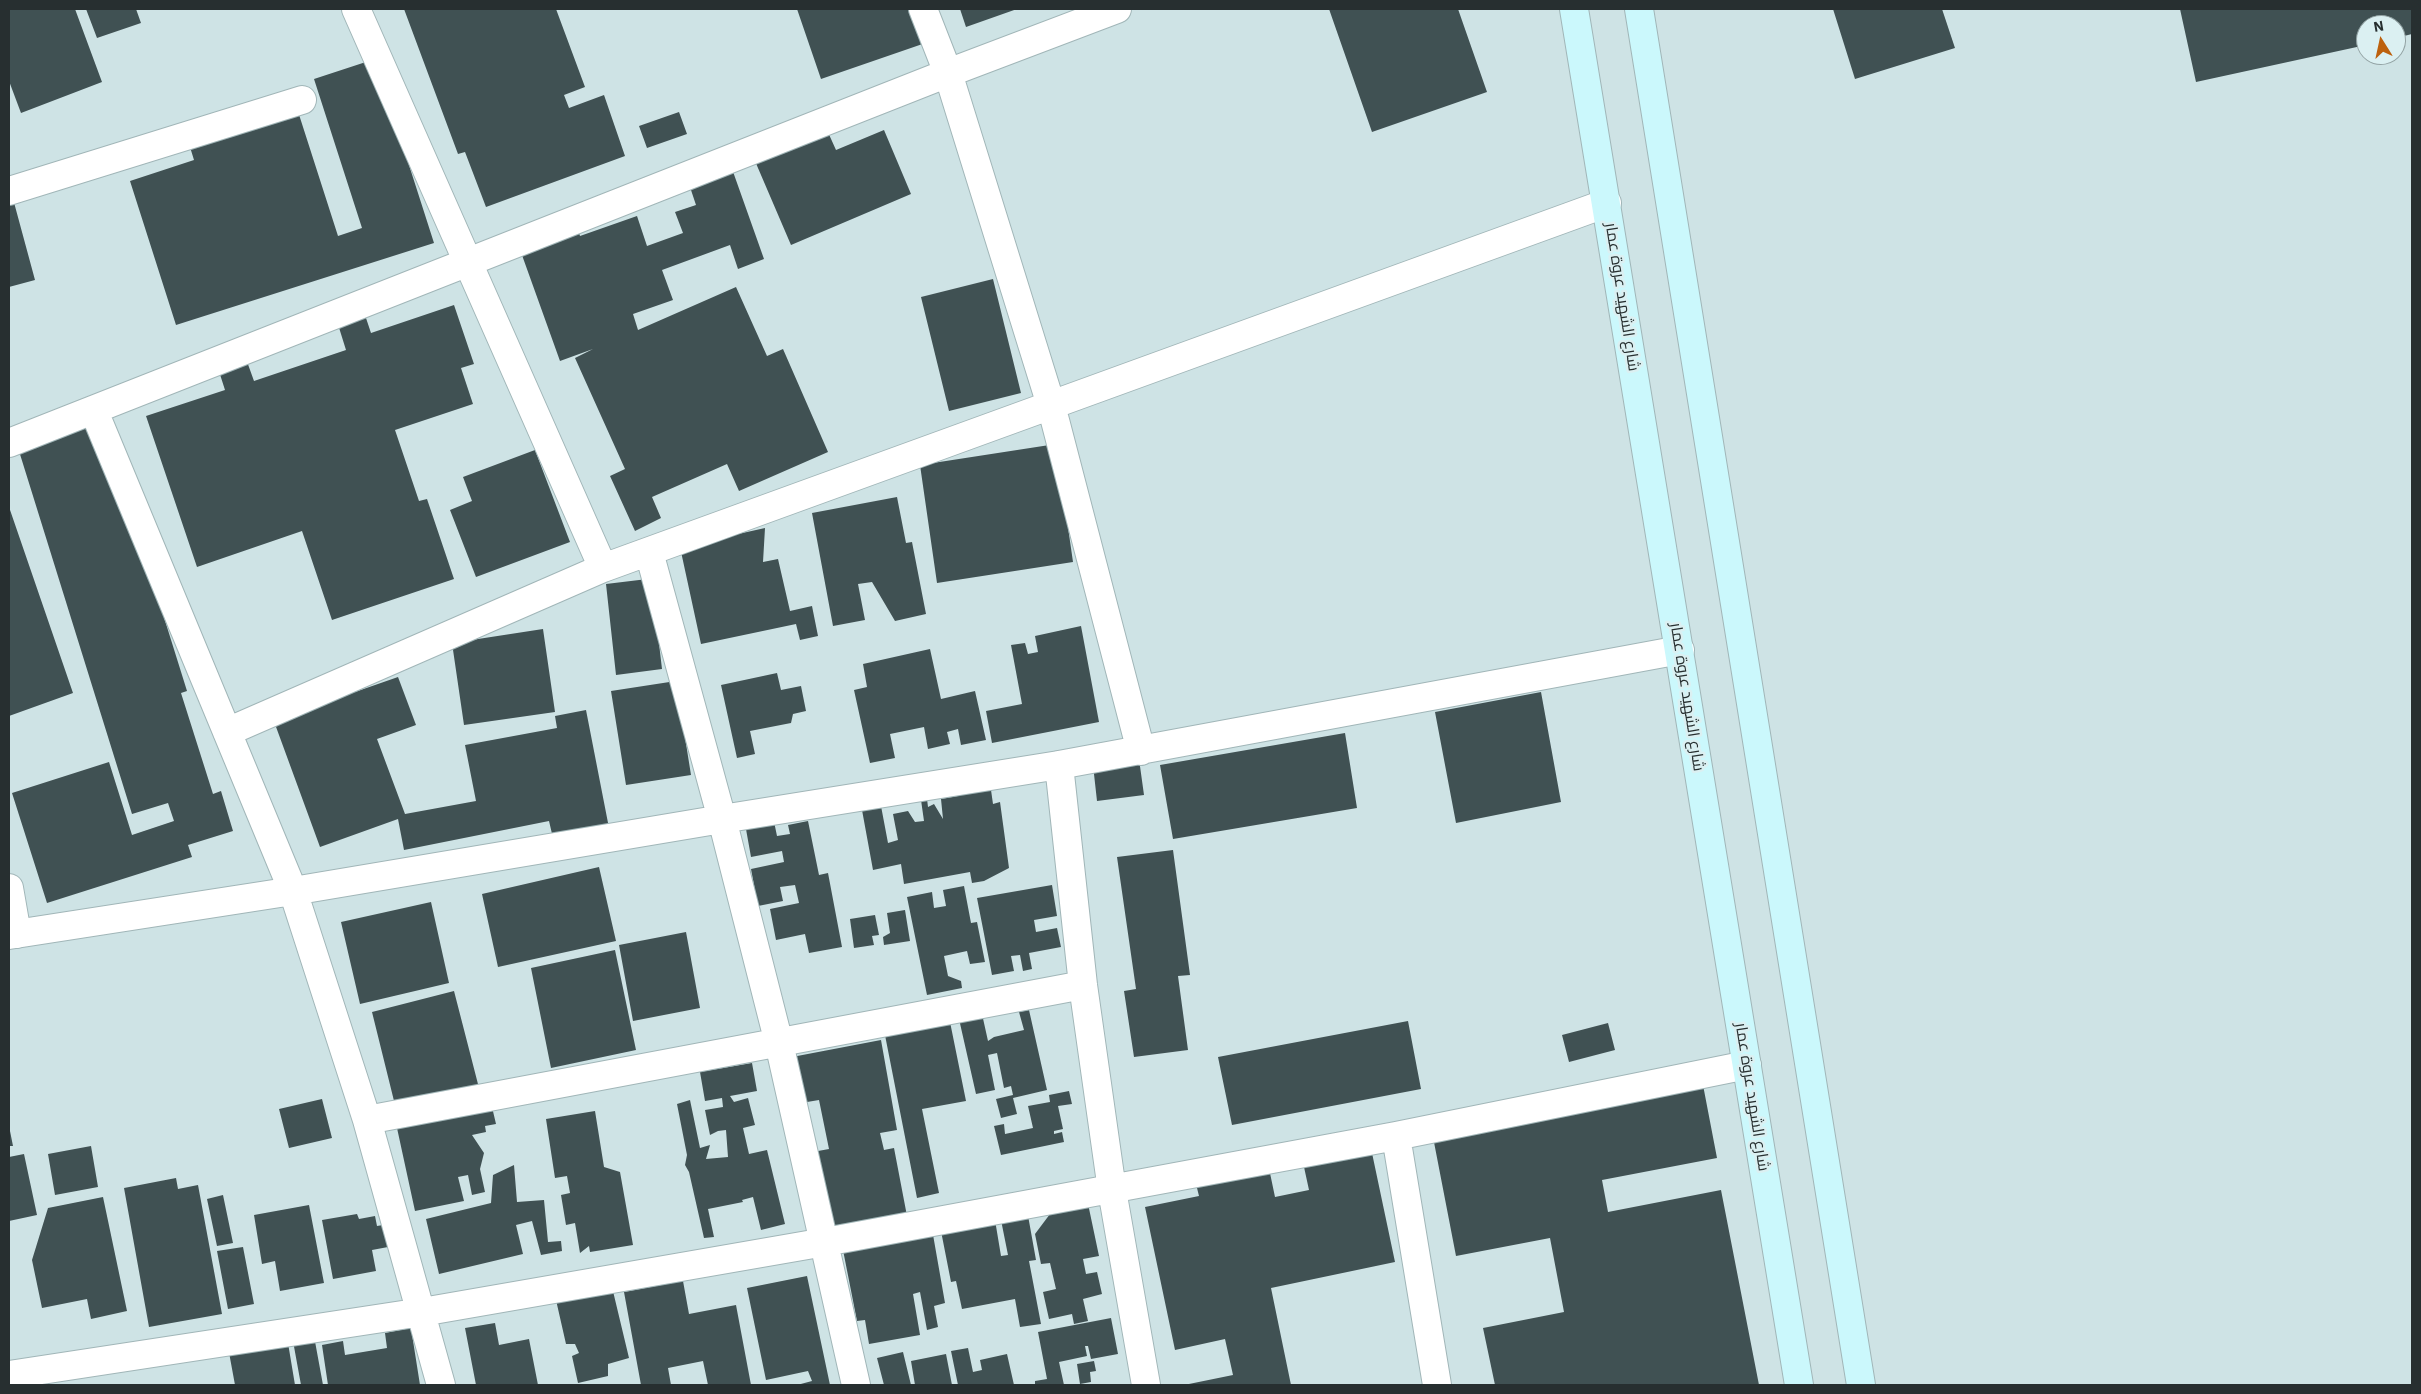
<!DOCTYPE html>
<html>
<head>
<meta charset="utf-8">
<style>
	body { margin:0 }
	#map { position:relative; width:2421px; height:1394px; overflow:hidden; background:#cee3e5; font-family:"IBM Plex Sans",sans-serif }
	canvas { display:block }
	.frame { position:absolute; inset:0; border:10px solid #272f30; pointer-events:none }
	.north { position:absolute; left:2356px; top:15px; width:50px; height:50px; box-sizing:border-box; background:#dbf0f2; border:1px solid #93a3a4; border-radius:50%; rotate:350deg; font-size:14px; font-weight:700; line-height:20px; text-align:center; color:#272f30 }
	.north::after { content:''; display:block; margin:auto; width:18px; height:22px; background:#bd610e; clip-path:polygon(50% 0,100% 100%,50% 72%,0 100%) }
</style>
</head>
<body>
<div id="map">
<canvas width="2421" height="1394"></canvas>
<div class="frame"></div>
<div class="north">N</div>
</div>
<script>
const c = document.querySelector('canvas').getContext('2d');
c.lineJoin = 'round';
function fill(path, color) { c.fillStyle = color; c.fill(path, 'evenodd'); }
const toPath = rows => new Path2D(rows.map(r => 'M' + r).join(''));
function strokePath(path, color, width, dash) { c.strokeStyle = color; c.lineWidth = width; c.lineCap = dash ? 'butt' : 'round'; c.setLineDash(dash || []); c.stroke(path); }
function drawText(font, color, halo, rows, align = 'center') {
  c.font = font + ' "IBM Plex Sans",Cairo,sans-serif'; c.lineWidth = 5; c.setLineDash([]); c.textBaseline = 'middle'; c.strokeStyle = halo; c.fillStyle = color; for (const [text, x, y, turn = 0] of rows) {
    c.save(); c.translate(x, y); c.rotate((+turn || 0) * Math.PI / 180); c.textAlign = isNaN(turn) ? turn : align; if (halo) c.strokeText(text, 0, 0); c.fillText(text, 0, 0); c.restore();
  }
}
fill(toPath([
	[9,9,75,9,102,82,21,113,9,81],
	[86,9,136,9,141,23,97,38],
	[404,9,556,9,585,87,564,95,569,108,604,95,625,156,486,207,465,152,458,154],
	[797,9,927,9,937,39,821,79],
	[960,9,1017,9,966,27],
	[1329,9,1458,9,1487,92,1372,132],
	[1833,9,1942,9,1955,48,1855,79],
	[2180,9,2412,9,2412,34,2396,38,2396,25,2366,25,2366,45,2196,82],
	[375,59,434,243,176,325,130,181,194,160,186,134,294,99,338,236,362,228,314,79],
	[679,112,687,134,647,148,639,126],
	[827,130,836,150,884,130,911,194,791,245,755,161],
	[731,166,764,259,738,269,730,245,662,270,673,300,633,314,638,330,736,287,767,356,783,349,828,452,739,491,727,464,652,497,661,518,635,531,610,476,625,469,575,358,593,349,560,361,518,244,576,223,580,236,637,216,647,246,683,233,675,212,696,205,688,181],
	[9,184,35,280,9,287],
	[993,279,1021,393,949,411,921,297],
	[454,305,474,364,461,368,473,404,395,430,419,501,427,499,454,579,332,620,302,531,197,567,146,416,225,390,217,365,245,356,254,381,346,350,336,318,363,309,371,333],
	[91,417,117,467,187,691,181,693,213,794,221,791,233,831,188,845,192,857,47,903,12,793,109,762,132,835,174,821,168,803,132,814,19,451],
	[1056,444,1073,562,937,583,920,465],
	[535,450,570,542,476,577,450,510,472,501,463,477],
	[897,497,906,543,912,542,926,614,895,621,872,582,858,584,865,620,833,626,812,513],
	[9,507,73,693,9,716],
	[765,528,763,562,778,559,790,611,812,606,818,636,800,640,796,624,701,644,680,547],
	[664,577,658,635,662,669,616,675,606,584],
	[1081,626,1099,722,992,743,986,711,1022,704,1011,645,1025,643,1028,654,1038,652,1035,636],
	[543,629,555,712,464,725,452,643],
	[930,649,941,699,975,691,986,740,961,745,958,729,947,732,950,744,928,749,924,727,890,734,895,758,870,763,854,690,867,687,863,664],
	[777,673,781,690,801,686,806,711,793,714,791,723,750,731,755,754,737,758,721,685],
	[349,676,355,692,398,677,416,725,377,739,405,814,476,801,465,745,557,728,555,716,586,710,609,828,553,838,549,821,404,850,398,819,320,847,268,705],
	[676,681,691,775,626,785,611,691],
	[1541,692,1561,802,1456,823,1435,712],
	[1345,733,1357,808,1173,839,1160,765],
	[1139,759,1144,795,1097,801,1093,765],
	[990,783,993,804,1000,802,1009,868,984,881,972,883,970,872,904,884,901,864,873,870,862,810,881,806,888,843,898,840,893,814,908,811,915,822,924,821,921,800,927,799,928,807,934,804,943,819,941,799,958,796,957,788],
	[772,812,777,836,790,834,788,825,808,821,819,875,828,873,842,947,809,953,805,934,776,940,770,909,799,903,795,885,780,887,783,901,758,906,751,869,784,862,782,851,751,857,744,818],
	[1173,850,1190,975,1178,976,1188,1050,1134,1057,1124,991,1136,989,1117,857],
	[599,867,616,941,498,967,482,894],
	[1052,885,1057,916,1034,920,1036,932,1057,928,1061,947,1029,953,1032,969,1023,971,1020,955,1011,956,1014,971,992,975,977,898],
	[964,886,971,923,977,922,985,962,970,964,967,951,944,956,948,976,961,981,962,988,927,995,907,897,932,892,934,908,946,906,943,890],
	[431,902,449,983,360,1004,341,922],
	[905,910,910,941,884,945,883,937,890,933,887,913],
	[875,915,879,935,872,936,874,945,854,948,850,919],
	[686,932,700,1008,633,1021,619,945],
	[615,950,636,1050,551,1068,531,968],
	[454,991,479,1088,396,1109,372,1012],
	[1029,1010,1047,1090,1013,1098,1017,1114,1001,1118,996,1099,1013,1095,1011,1086,1004,1088,997,1053,988,1055,995,1090,976,1094,959,1019,982,1014,988,1041,994,1037,1024,1030,1019,1012],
	[949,1017,966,1101,922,1109,939,1193,917,1198,884,1030],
	[1408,1021,1421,1089,1232,1125,1218,1057],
	[1608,1023,1615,1050,1569,1062,1562,1035],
	[881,1040,897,1130,880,1133,884,1150,894,1148,907,1216,833,1230,818,1151,829,1149,819,1100,801,1103,792,1057],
	[752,1063,757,1091,730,1096,734,1102,748,1098,755,1125,743,1128,749,1154,767,1150,785,1224,761,1230,753,1197,742,1200,743,1202,708,1209,714,1237,704,1238,689,1172,685,1165,687,1155,677,1104,690,1100,700,1148,710,1145,706,1159,728,1157,726,1130,718,1131,710,1135,705,1110,723,1107,722,1098,705,1101,700,1072],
	[1703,1085,1717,1158,1602,1180,1608,1212,1721,1190,1759,1385,1495,1385,1483,1328,1564,1312,1550,1238,1456,1256,1433,1137],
	[1069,1091,1072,1104,1058,1106,1063,1129,1054,1131,1054,1134,1062,1132,1064,1142,1001,1155,994,1126,1004,1124,1005,1134,1033,1128,1028,1106,1050,1102,1049,1095],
	[322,1099,332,1138,289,1148,279,1109],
	[492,1107,496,1124,485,1126,486,1132,472,1135,484,1153,480,1169,485,1192,472,1195,468,1175,458,1177,464,1201,415,1211,397,1128],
	[595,1111,604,1167,620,1172,633,1245,590,1252,589,1246,580,1253,575,1223,566,1225,561,1195,570,1193,567,1176,555,1178,546,1119],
	[9,1126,13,1146,9,1146],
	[91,1146,98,1187,55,1195,48,1154],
	[1372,1153,1395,1262,1271,1288,1291,1385,1184,1385,1233,1375,1225,1339,1175,1350,1145,1207,1199,1196,1195,1180,1266,1154,1275,1197,1309,1190,1304,1167],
	[24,1154,37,1215,9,1221,9,1157],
	[514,1165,517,1202,544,1200,548,1242,561,1241,562,1251,541,1255,532,1221,516,1225,523,1254,439,1274,426,1219,491,1203,493,1175],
	[176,1178,178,1189,198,1185,222,1314,149,1327,124,1188],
	[223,1195,233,1243,217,1246,207,1199],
	[103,1197,127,1311,91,1319,87,1299,42,1308,32,1260,48,1208],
	[1087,1199,1099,1256,1083,1259,1086,1274,1097,1272,1102,1294,1083,1299,1088,1321,1074,1324,1072,1314,1049,1319,1043,1292,1056,1289,1050,1263,1041,1264,1035,1234,1056,1206],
	[309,1205,324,1283,280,1291,275,1261,262,1264,254,1215],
	[1027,1210,1036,1260,1029,1261,1041,1324,1020,1327,1015,1299,962,1309,956,1281,951,1282,941,1231,995,1220,1001,1256,1008,1255,1000,1215],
	[357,1214,359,1219,375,1216,377,1226,383,1225,388,1247,372,1250,376,1271,333,1279,322,1220],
	[932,1229,945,1303,934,1306,938,1327,927,1330,920,1292,913,1294,920,1335,869,1344,865,1320,857,1321,842,1245],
	[243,1247,254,1304,228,1309,217,1251],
	[807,1276,830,1385,797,1385,812,1381,808,1371,766,1380,747,1288],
	[683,1281,689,1314,736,1305,751,1385,708,1385,703,1361,668,1368,671,1385,641,1385,624,1292],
	[612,1287,629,1358,608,1364,608,1376,578,1383,572,1356,579,1353,575,1344,566,1344,556,1300],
	[1111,1318,1118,1354,1091,1359,1088,1346,1085,1346,1087,1356,1059,1362,1064,1385,1035,1385,1035,1381,1047,1379,1038,1332],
	[495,1323,499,1345,529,1339,538,1385,476,1385,465,1328],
	[411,1328,420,1385,328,1385,322,1345,343,1341,345,1355,387,1348,385,1333],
	[314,1336,323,1385,301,1385,293,1341],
	[287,1337,295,1385,235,1385,228,1347],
	[968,1348,973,1372,982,1370,980,1360,1007,1354,1014,1385,958,1385,951,1351],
	[903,1352,911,1385,884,1385,877,1358],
	[946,1354,952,1385,915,1385,911,1361],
	[1094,1361,1096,1371,1090,1372,1091,1382,1080,1384,1077,1364]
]), '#405153');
const street = toPath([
	[356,9,603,568],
	[923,9,948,73,1051,405,1141,751],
	[9,191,302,100],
	[94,411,293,891,367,1120,441,1385],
	[9,443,948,73,1117,9],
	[649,552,722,819,779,1043,856,1385],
	[227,732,603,568,1607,203],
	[1059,765,1083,985,1112,1190,1146,1385],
	[9,888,17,934],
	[9,935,293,891,722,819,1059,765,1680,650],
	[367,1120,1083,985],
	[1396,1136,1437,1385],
	[9,1375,422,1312,825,1242,1396,1136,1747,1065]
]);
const secondary = toPath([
	[1574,9,1799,1385],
	[1639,9,1861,1385]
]);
strokePath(street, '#a1b6b8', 30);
strokePath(secondary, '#a1b6b8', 30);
strokePath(street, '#fff', 28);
strokePath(secondary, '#cbf8fc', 28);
drawText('16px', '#272f30', '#dbf0f2', [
	["شارع الشهيد عروة عمار",1622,297,81],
	["شارع الشهيد عروة عمار",1687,697,81],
	["شارع الشهيد عروة عمار",1752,1097,81]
]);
</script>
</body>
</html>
